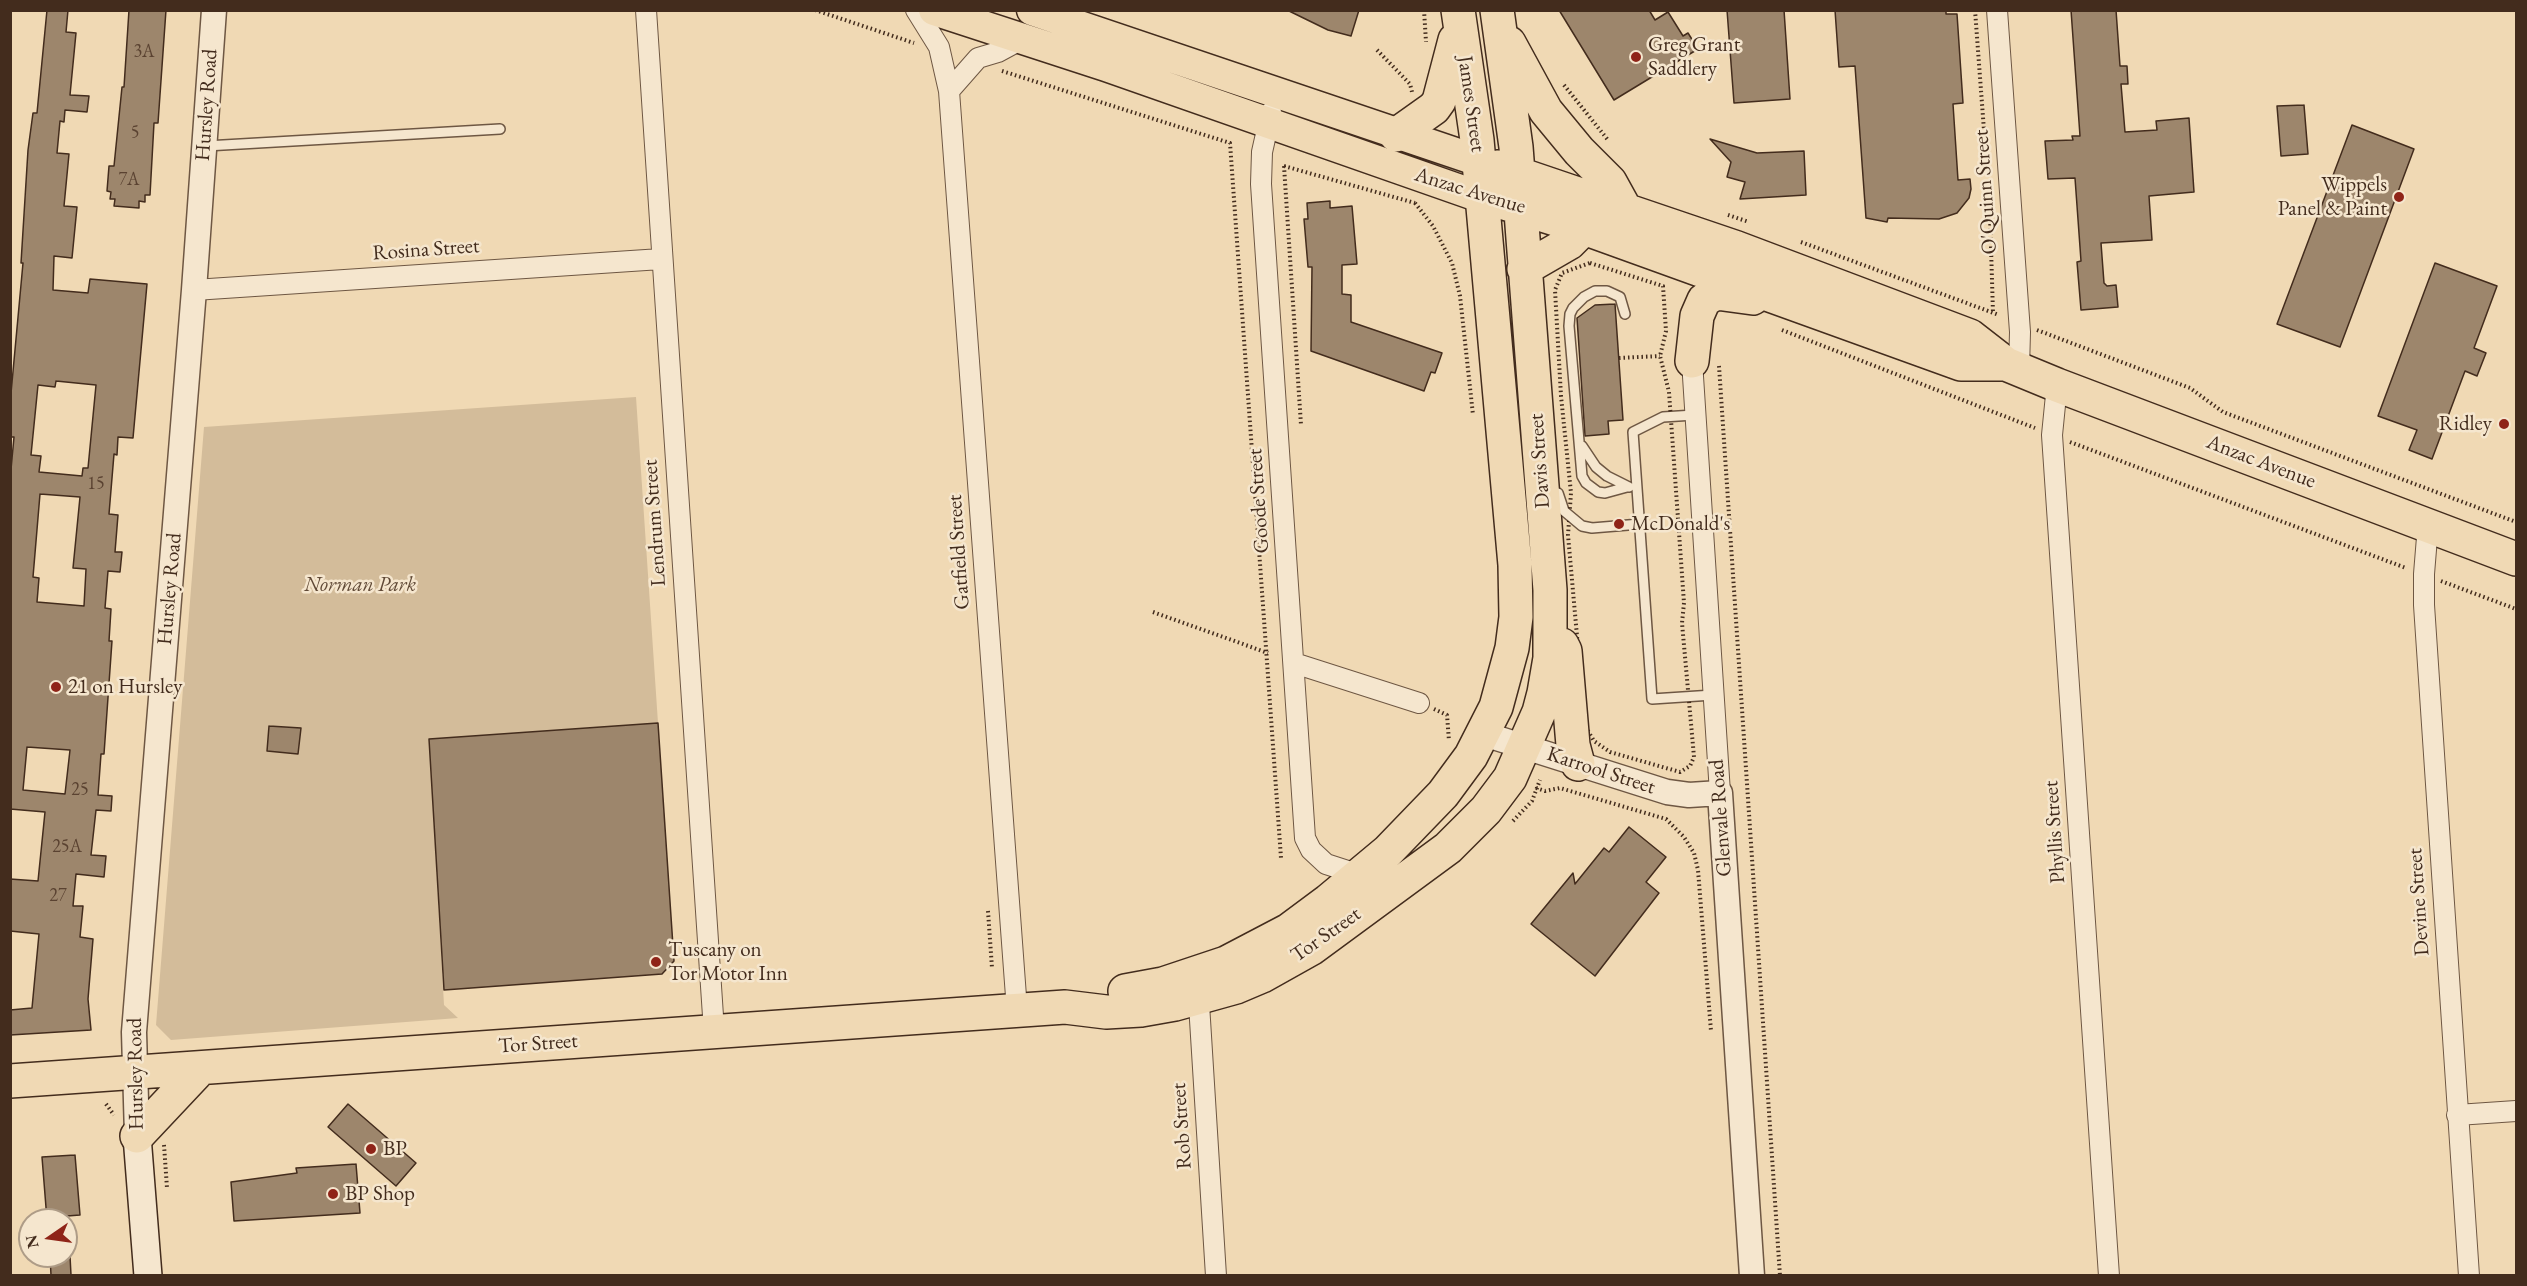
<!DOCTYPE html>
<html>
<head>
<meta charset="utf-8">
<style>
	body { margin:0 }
	#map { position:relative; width:2527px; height:1286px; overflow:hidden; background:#f0d9b4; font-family:"EB Garamond",serif }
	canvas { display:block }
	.frame { position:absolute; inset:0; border:12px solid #432c1d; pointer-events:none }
	.north { position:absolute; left:18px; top:1208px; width:60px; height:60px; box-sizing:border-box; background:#f5e6ce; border:2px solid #ae9c87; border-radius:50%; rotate:257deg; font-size:16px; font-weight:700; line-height:24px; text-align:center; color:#432c1d }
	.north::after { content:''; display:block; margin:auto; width:21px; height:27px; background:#8f2418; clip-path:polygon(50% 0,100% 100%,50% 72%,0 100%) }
</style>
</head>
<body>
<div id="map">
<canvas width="2527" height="1286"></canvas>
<div class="frame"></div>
<div class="north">N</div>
</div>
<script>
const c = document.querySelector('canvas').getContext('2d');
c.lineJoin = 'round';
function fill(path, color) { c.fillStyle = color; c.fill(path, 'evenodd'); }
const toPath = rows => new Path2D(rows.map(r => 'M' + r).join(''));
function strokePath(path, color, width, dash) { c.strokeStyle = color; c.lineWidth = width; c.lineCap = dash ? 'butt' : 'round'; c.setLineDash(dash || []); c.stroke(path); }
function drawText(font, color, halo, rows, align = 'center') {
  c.font = font + ' "EB Garamond",serif'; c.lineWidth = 5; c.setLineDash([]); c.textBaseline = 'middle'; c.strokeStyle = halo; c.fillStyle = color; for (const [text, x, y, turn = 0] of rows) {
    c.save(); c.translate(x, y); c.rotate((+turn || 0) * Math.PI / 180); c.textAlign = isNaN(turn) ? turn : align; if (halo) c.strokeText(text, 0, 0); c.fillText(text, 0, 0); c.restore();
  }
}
fill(toPath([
	[636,397,658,723,429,739,444,1005,458,1018,171,1040,156,1025,204,427]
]), '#d3bc9a');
const building = toPath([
	[47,10,68,10,66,32,76,33,70,95,89,96,87,112,65,110,64,122,60,121,57,153,69,154,64,206,77,207,72,258,54,256,53,290,88,293,90,279,147,284,133,438,118,437,117,455,114,454,109,514,118,515,115,552,122,552,120,572,108,571,105,608,111,609,109,641,112,641,104,754,101,754,98,795,112,796,111,811,96,810,91,855,106,856,104,877,76,874,73,906,83,906,80,937,93,939,88,999,91,1030,10,1035,10,1010,32,1008,39,934,10,931,10,879,38,881,45,812,10,809,10,480,14,437,10,437,10,404,23,263,21,263,28,150,33,113,37,113,47,10],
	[56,381,96,385,88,468,83,468,82,476,39,472,41,456,31,455,38,385,55,387,56,381],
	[40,494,80,497,73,568,86,569,84,606,37,602,39,578,33,577,40,494],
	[27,747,70,750,65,794,23,790,27,747],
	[129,10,166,10,158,123,154,123,150,195,145,195,145,202,139,201,139,208,114,206,115,199,110,199,111,192,107,191,109,166,114,166,122,87,124,87,129,10],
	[1287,10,1359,10,1351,36,1328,30,1287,10],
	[1559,10,1649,10,1655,20,1668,12,1683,36,1688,33,1698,49,1614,100,1559,10],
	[1727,10,1784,10,1790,99,1734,103,1727,10],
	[1835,10,1946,10,1946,14,1957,14,1963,103,1953,104,1958,180,1970,179,1971,189,1969,198,1957,213,1939,219,1888,218,1887,222,1866,218,1855,66,1839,67,1835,10],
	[2071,10,2116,10,2120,66,2127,66,2128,84,2121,84,2125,132,2157,130,2156,121,2189,118,2194,192,2149,196,2152,240,2101,243,2104,283,2107,286,2116,285,2118,307,2081,310,2077,262,2081,261,2075,178,2048,179,2045,141,2073,140,2072,136,2080,136,2071,10],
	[2304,105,2308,154,2281,156,2277,106,2304,105],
	[2352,125,2414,149,2340,347,2277,324,2352,125],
	[1710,139,1757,153,1804,151,1806,195,1740,199,1745,182,1727,177,1731,162,1710,139],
	[1330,201,1330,208,1352,206,1357,264,1342,265,1342,294,1351,295,1351,322,1442,353,1435,373,1431,372,1424,391,1311,351,1312,267,1308,267,1304,219,1308,219,1307,203,1330,201],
	[2435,263,2497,286,2474,348,2486,353,2477,376,2465,371,2432,459,2409,450,2417,430,2378,416,2435,263],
	[1615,304,1623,420,1608,421,1609,434,1585,436,1577,318,1595,305,1615,304],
	[658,723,674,961,662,974,444,990,429,739,658,723],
	[269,726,301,728,298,754,267,751,269,726],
	[1629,827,1666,857,1646,882,1659,893,1595,976,1531,924,1573,873,1575,884,1604,848,1609,852,1629,827],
	[348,1104,416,1163,396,1186,328,1127,348,1104],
	[75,1155,80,1215,67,1216,67,1220,47,1220,42,1157,75,1155],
	[356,1164,360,1213,234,1221,231,1182,297,1173,296,1168,356,1164],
	[50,1256,70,1256,71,1275,51,1275,50,1256]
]);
fill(building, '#9d866c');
strokePath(building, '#432c1d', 1.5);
const service = toPath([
	[206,146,500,129],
	[1625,314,1620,297,1607,291,1595,291,1584,297,1573,308,1570,314,1569,326,1582,476,1586,483,1598,492,1605,493,1627,487],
	[1694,415,1663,417,1633,432,1652,699,1713,695],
	[1582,446,1596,467,1607,476,1629,487],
	[1558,493,1564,511,1582,526,1592,528,1640,524]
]);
const minor = toPath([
	[646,10,714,1031],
	[916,10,939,47,949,91,1017,1010],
	[1997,10,2020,332,2019,369],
	[949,91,978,58,998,52,1022,39],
	[1271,112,1262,152,1261,184,1305,838,1311,850,1326,864,1360,875],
	[194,290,661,259],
	[1692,361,1720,793],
	[2057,385,2052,435,2109,1276],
	[2428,525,2424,574,2424,605,2469,1276],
	[1294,663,1419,703],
	[1198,988,1216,1276],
	[2457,1115,2516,1111]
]);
const tertiary = toPath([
	[1484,734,1667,792,1689,795,1720,793,1752,1276],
	[137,1136,134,1032,194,290,214,10]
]);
const secondary = toPath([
	[137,1136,148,1276]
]);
const primary = toPath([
	[934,10,1106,66,1483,198],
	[1032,10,1479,161]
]);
const trunk = toPath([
	[1509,43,1546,111,1579,151,1610,182,1626,211],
	[1396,135,1434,108,1439,101,1455,40],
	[1498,167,1737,248,1970,336,2006,364,2057,385,2516,559],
	[1498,201,1584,228,1961,364,2006,364],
	[1524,269,1569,243,1584,228],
	[1692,361,1697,316,1704,300,1716,293,1753,298],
	[1562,645,1565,651,1573,745,1578,764],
	[1125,991,1163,984,1226,963,1289,930,1328,901,1388,851,1443,794,1471,756,1496,707,1512,648,1516,617,1515,565,1477,140,1458,10],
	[10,1081,1065,1007,1106,1012,1141,1010,1175,1004,1236,987,1262,976,1312,948,1448,848,1486,810,1510,778,1539,712,1544,693,1550,658,1550,590,1516,147,1497,10],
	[137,1136,201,1068]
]);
strokePath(service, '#6e5743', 12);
strokePath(minor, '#6e5743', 22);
strokePath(tertiary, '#6e5743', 27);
strokePath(secondary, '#432c1d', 30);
strokePath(primary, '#432c1d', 33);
strokePath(trunk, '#432c1d', 36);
strokePath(toPath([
	[815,10,914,43],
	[1424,10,1426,42],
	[1975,10,1985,144],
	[1377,50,1410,84,1412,92],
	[1002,71,1230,143,1281,858],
	[1564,85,1608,140],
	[1284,166,1301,425],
	[1284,166,1415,203],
	[1415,203,1433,226,1452,263,1460,296,1473,415],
	[1728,215,1749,222],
	[1990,215,1993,313],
	[1801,242,1999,315],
	[1590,263,1663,286,1666,331,1660,356,1669,392,1684,603,1682,623,1694,757,1690,766,1680,772,1610,752,1594,741,1585,726,1568,535,1571,493,1561,396,1555,290,1562,273,1590,263],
	[1782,330,2035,428],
	[2037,330,2190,388,2223,412,2516,522],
	[1619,358,1660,356],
	[1719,366,1780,1276],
	[2070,442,2406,568],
	[2441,581,2516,609],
	[1153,612,1268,653],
	[1434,709,1447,715,1449,741],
	[1536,788,1545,791,1560,788,1666,819,1684,837,1694,853,1698,870,1711,1031],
	[1513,821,1532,801,1540,780],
	[988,911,992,968],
	[106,1104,114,1115],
	[164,1145,167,1188]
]), '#432c1d', 4, [1.5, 3]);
strokePath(service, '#f5e6ce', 9);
strokePath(minor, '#f5e6ce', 20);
strokePath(tertiary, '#f5e6ce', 24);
strokePath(secondary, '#f5e6ce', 27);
strokePath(primary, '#f0d9b4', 30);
strokePath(trunk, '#f0d9b4', 33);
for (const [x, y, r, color] of [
	[1636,57,6,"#8f2418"],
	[2399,197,6,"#8f2418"],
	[2504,424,6,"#8f2418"],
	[1619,524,6,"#8f2418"],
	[56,687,6,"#8f2418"],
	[656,962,6,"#8f2418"],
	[371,1149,6,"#8f2418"],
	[333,1194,6,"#8f2418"]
]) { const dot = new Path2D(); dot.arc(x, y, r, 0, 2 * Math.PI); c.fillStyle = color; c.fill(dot); strokePath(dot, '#f5e6ce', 2); }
drawText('18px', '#5a4231', null, [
	["3A",144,52],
	["5",135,133],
	["7A",129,180],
	["15",96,484],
	["25",80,790],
	["25A",67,847],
	["27",58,896]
]);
drawText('21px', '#432c1d', '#f5e6ce', [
	["Greg Grant",1648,45],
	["Saddlery",1648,69],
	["Wippels",2387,185,"right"],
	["Panel & Paint",2387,209,"right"],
	["Ridley",2492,424,"right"],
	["McDonald's",1631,524],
	["21 on Hursley",68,687],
	["Tuscany on",668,950],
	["Tor Motor Inn",668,974],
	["BP",383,1149],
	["BP Shop",345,1194]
], 'left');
drawText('21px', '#432c1d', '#f5e6ce', [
	["James Street",1471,104,82],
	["Hursley Road",207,105,-86],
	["Anzac Avenue",1470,191,17],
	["O'Quinn Street",1986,192,-94],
	["Rosina Street",426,250,-4],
	["Davis Street",1540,461,-94],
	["Anzac Avenue",2261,462,21],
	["Goode Street",1259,501,-94],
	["Lendrum Street",655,523,-94],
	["Gatfield Street",959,552,-94],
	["Hursley Road",170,589,-85],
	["Karrool Street",1601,771,18],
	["Glenvale Road",1721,818,-94],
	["Phyllis Street",2055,832,-94],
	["Devine Street",2419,902,-94],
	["Tor Street",1326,935,-35],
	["Tor Street",538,1044,-4],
	["Hursley Road",136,1074,-91],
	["Rob Street",1182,1126,-94]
]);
drawText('italic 21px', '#604936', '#f5e6ce', [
	["Norman Park",360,585]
]);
</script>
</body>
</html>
